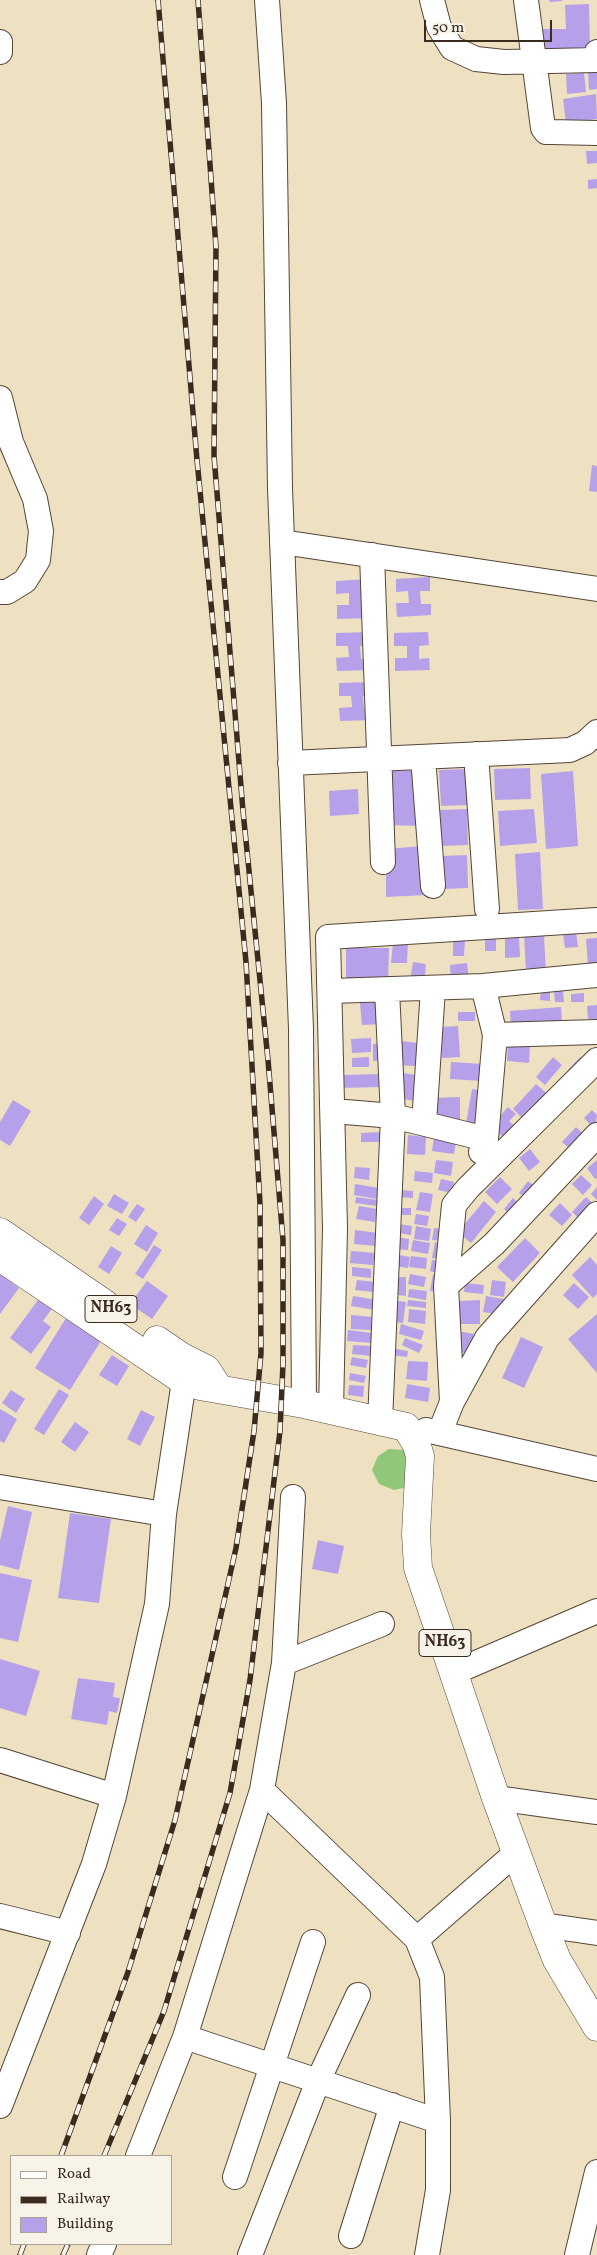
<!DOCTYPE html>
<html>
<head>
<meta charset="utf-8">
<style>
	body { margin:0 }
	#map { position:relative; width:597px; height:2255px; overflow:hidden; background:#eee1c2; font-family:Vollkorn,serif }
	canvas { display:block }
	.legend { position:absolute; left:10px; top:2155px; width:162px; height:90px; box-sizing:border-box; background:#f7f3e8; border:1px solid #aca397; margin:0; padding:6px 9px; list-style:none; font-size:15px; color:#3b2a1e }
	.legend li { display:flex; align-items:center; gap:10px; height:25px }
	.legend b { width:25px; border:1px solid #aca397 }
	.scale { position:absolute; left:424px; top:20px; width:128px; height:22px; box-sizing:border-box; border:2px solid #3b2a1e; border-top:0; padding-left:6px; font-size:15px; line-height:18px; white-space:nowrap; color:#3b2a1e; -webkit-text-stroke:4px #f7f3e8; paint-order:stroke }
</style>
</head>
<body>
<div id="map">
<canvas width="597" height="2255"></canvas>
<ul class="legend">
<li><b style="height:6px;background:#fff"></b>Road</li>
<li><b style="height:6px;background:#3b2a1e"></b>Railway</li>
<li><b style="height:14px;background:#b6a0e9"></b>Building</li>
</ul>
<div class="scale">50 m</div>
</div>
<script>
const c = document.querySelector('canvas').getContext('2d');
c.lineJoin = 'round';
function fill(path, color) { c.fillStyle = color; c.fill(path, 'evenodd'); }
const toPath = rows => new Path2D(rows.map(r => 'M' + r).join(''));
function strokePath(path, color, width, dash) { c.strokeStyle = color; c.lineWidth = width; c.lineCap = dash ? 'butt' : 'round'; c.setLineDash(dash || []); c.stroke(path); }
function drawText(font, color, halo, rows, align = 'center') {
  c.font = font + ' Vollkorn,serif'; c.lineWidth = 4; c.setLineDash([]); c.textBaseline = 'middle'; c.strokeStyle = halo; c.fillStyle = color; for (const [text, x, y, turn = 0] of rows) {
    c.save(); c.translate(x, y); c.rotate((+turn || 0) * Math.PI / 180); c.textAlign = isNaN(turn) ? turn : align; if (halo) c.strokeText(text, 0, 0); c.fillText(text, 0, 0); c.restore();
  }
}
fill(toPath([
	[389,1449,405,1450,413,1461,408,1487,394,1490,379,1484,372,1470,378,1456]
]), '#91c778');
fill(toPath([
	[549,0,562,0,562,1,550,2],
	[589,4,590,50,539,51,538,29,566,29,565,5],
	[588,72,597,72,597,89,589,90],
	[584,73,586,92,567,94,566,74],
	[596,94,597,119,566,123,563,99],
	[586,151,597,151,597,163,587,164],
	[597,179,597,188,588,189,588,180],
	[592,465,597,466,597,492,589,491],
	[430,577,430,591,420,591,421,604,431,604,431,615,397,617,396,603,409,603,408,591,396,592,396,579],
	[370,579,371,593,361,593,361,606,371,606,371,618,337,619,337,605,349,605,349,593,336,594,336,581],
	[370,632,370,645,360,646,361,659,371,658,371,670,337,671,336,658,349,657,348,646,336,646,336,633],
	[428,632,429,645,419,646,419,659,429,658,430,670,395,671,395,658,407,658,407,646,394,646,394,633],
	[373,682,373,695,363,696,364,709,374,708,374,720,340,721,339,708,352,707,351,696,339,696,339,683],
	[530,768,531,799,495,800,494,769],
	[467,769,469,805,441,806,439,770],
	[382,770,420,771,420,826,386,825],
	[573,771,578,846,546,849,541,774],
	[358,789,359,814,330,816,329,791],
	[467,809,468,845,440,846,439,810],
	[534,809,537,843,500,846,498,811],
	[423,846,426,895,386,897,386,849],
	[540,852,543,909,518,910,515,854],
	[467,855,468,888,443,889,441,856],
	[485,932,496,932,496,951,485,951],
	[576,932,578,947,565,948,563,934],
	[544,935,546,975,535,975,535,969,526,970,524,936],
	[519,937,520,957,505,958,505,938],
	[597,938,597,966,588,966,586,939],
	[453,940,465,940,464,956,453,956],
	[393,942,408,942,407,963,391,963],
	[346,948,389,948,388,983,346,982],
	[413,962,426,964,424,984,410,982],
	[467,963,469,980,451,982,450,965],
	[541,990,550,990,550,1001,540,1000],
	[554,991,563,991,564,1002,555,1002],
	[584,993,584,1002,571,1002,571,994],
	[383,1002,384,1024,362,1025,360,1003],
	[597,1005,597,1019,588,1019,587,1006],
	[561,1007,562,1023,511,1027,510,1011],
	[458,1012,475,1012,475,1021,458,1021],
	[458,1026,460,1057,442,1058,441,1027],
	[371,1038,371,1052,352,1053,351,1039],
	[401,1041,418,1043,415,1066,399,1065],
	[386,1043,386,1060,373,1061,373,1044],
	[508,1043,530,1044,529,1063,507,1061],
	[369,1057,369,1067,352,1067,352,1058],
	[553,1057,562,1065,545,1085,536,1077],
	[580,1057,589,1065,576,1078,568,1070],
	[451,1062,484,1064,483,1081,450,1079],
	[403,1073,423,1076,419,1102,399,1098],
	[380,1074,380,1087,341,1088,341,1075],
	[536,1084,552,1098,527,1123,513,1109],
	[472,1089,485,1091,479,1126,466,1124],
	[460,1097,460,1120,436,1121,435,1098],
	[13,1100,31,1111,10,1146,0,1140,0,1122],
	[508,1107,516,1114,509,1121,518,1129,507,1141,491,1126],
	[592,1110,597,1115,595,1130,584,1118],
	[576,1127,588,1138,574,1153,562,1142],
	[383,1132,383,1142,361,1142,361,1133],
	[408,1135,426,1137,425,1155,407,1154],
	[434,1137,456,1141,454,1154,432,1151],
	[530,1149,540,1162,529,1171,519,1158],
	[436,1160,453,1162,451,1176,434,1173],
	[597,1160,597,1178,595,1179,587,1168],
	[355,1167,370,1168,369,1180,354,1178],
	[415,1171,433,1173,432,1183,414,1181],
	[581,1175,592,1185,583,1195,572,1184],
	[500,1177,512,1189,497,1204,485,1192],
	[441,1179,454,1182,452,1193,438,1190],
	[528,1181,540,1191,531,1202,519,1193],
	[355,1184,379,1188,377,1199,354,1195],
	[597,1187,597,1200,591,1194],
	[399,1190,413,1191,413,1198,399,1197],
	[420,1192,433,1194,430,1212,416,1210],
	[114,1194,129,1203,122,1214,107,1206],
	[94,1196,104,1204,89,1225,79,1218],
	[356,1197,378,1200,377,1206,355,1203],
	[586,1197,597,1207,584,1223,572,1212],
	[513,1198,522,1207,513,1218,504,1209],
	[484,1201,496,1212,471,1243,458,1232],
	[560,1203,572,1215,562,1226,549,1215],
	[137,1204,145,1209,136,1222,128,1217],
	[359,1206,377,1209,375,1222,356,1219],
	[396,1208,411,1208,411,1215,396,1215],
	[416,1214,429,1216,427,1226,414,1224],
	[117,1218,127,1224,119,1236,109,1230],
	[399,1224,412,1226,411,1235,398,1233],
	[146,1225,158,1233,147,1252,134,1244],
	[416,1226,431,1229,429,1241,414,1239],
	[434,1228,445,1229,443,1241,432,1240],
	[355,1230,378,1233,377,1246,354,1244],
	[396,1237,409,1239,408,1250,395,1249],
	[525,1238,540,1253,513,1282,497,1267],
	[413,1240,430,1243,428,1254,411,1251],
	[435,1242,444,1245,442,1259,432,1258],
	[154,1245,162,1250,143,1279,135,1274],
	[111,1246,122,1253,109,1274,98,1267],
	[351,1251,375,1253,373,1265,350,1263],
	[394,1254,410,1257,408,1268,393,1266],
	[411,1256,427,1258,426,1269,409,1267],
	[590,1257,597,1265,597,1294,593,1298,572,1275],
	[432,1260,444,1262,442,1275,430,1271],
	[352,1267,371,1269,371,1278,352,1276],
	[0,1274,19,1288,0,1314],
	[410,1274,426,1277,424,1287,408,1284],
	[433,1274,442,1276,440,1292,430,1291],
	[390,1277,406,1277,406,1296,388,1294],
	[357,1280,375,1282,373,1292,355,1290],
	[492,1280,506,1282,504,1297,490,1295],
	[147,1281,168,1296,152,1319,130,1304],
	[465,1283,484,1285,483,1294,464,1292],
	[574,1283,589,1297,578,1309,563,1295],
	[409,1289,427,1291,426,1300,408,1297],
	[41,1296,54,1306,43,1321,51,1327,31,1354,10,1338],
	[353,1296,377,1300,375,1310,351,1306],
	[486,1296,504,1299,501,1315,483,1312],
	[392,1300,406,1302,403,1323,388,1321],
	[408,1300,426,1302,426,1308,407,1306],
	[480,1300,480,1324,459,1324,459,1301],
	[409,1309,426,1311,425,1324,408,1322],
	[71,1310,106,1333,70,1390,35,1368],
	[597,1314,597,1373,568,1339],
	[351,1315,372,1317,371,1330,351,1329],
	[401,1324,424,1331,421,1340,399,1334],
	[348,1330,372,1333,371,1343,347,1341],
	[457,1331,474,1334,470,1354,455,1351],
	[521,1337,543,1347,524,1388,502,1378],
	[405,1338,423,1345,419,1353,402,1345],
	[353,1345,371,1346,371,1356,352,1354],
	[391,1348,408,1351,407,1357,390,1355],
	[112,1355,129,1366,117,1386,99,1375],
	[352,1357,368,1360,366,1368,350,1365],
	[408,1361,428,1362,427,1381,406,1379],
	[350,1373,366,1376,364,1383,349,1380],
	[407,1384,430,1388,428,1402,405,1398],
	[349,1385,364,1386,363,1397,348,1395],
	[59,1389,69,1395,44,1435,34,1429],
	[11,1390,25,1399,16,1413,2,1403],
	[0,1409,17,1419,4,1443,0,1441],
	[141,1410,155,1417,140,1446,127,1439],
	[75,1422,89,1432,75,1452,61,1442],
	[8,1506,32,1512,19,1570,0,1565,0,1541],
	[70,1513,111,1519,99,1603,58,1598],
	[318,1540,344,1546,338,1574,312,1569],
	[0,1573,32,1580,18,1642,0,1638],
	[0,1659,40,1671,26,1716,0,1708],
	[78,1678,115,1683,113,1697,120,1698,117,1713,109,1711,107,1725,71,1719]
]), '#b6a0e9');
const minor = toPath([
	[267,0,274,103,280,488,301,1029,304,1404],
	[432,0,439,27,452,48,476,59,504,62,597,60,597,52],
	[526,0,543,128,546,132,551,132,597,133],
	[0,42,0,52],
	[0,398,11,442,35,499,41,531,38,560,25,581,7,592,0,592],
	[282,542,597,589],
	[372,555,383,862],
	[476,754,487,909],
	[423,757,433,886],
	[290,763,570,750,585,743,597,732],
	[483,986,495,1035],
	[331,991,483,986,597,975],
	[597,1060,468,1188,454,1205,446,1286,494,1244,597,1135],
	[334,1111,393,1116,387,990],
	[424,1123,433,989],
	[481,1152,486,1139,495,1035,597,1032],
	[446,1286,452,1402],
	[331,1410,335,1228,328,937,597,920],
	[380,1422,393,1116,486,1139],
	[426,1430,597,1469],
	[440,1432,452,1402,487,1338,597,1214],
	[0,1487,164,1514],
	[284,1663,382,1624],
	[455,1672,597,1611],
	[0,1760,114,1796],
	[262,1790,417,1939],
	[496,1798,597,1812],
	[0,1916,68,1933],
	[543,1925,597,1933],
	[185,2037,318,2081,358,1995],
	[0,2106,94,1864,114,1796,157,1604,164,1514,184,1381],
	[138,2156,185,2037,262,1790,284,1663,293,1497],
	[235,2177,313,1942],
	[351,2236,392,2105],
	[99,2255,104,2244],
	[250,2255,318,2081,438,2121],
	[427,2255,438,2190,438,2121,432,1977,417,1939,517,1852],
	[577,2255,597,2172]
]);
const highway = toPath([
	[0,1232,105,1304],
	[0,1257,184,1381,200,1386,304,1404,406,1427,416,1443,420,1456,416,1534,418,1568,496,1798,543,1925,557,1960,597,2027],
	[157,1340,182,1357,206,1369,219,1389]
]);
strokePath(minor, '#564537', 26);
strokePath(highway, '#564537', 29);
strokePath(minor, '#fff', 24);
strokePath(highway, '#fff', 28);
const rail = toPath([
	[61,2156,128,1972,175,1820,236,1548,254,1431,261,1353,260,1204,246,962,197,460,158,0],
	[104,2156,164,2011,230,1793,250,1680,280,1431,283,1364,283,1240,268,1060,243,811,214,456,216,247,198,0],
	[20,2255,24,2244],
	[63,2255,68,2244]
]);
strokePath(rail, '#3b2a1e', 5.5);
strokePath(rail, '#f7f3e8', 4, [11]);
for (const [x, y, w] of [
	[111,1309,52],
	[445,1643,52]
]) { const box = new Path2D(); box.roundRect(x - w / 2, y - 13.5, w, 27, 4); c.fillStyle = '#f7f3e8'; c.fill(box); strokePath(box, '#3b2a1e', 1); }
drawText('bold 16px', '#3b2a1e', null, [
	["NH63",111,1309],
	["NH63",445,1643]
]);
</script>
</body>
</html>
